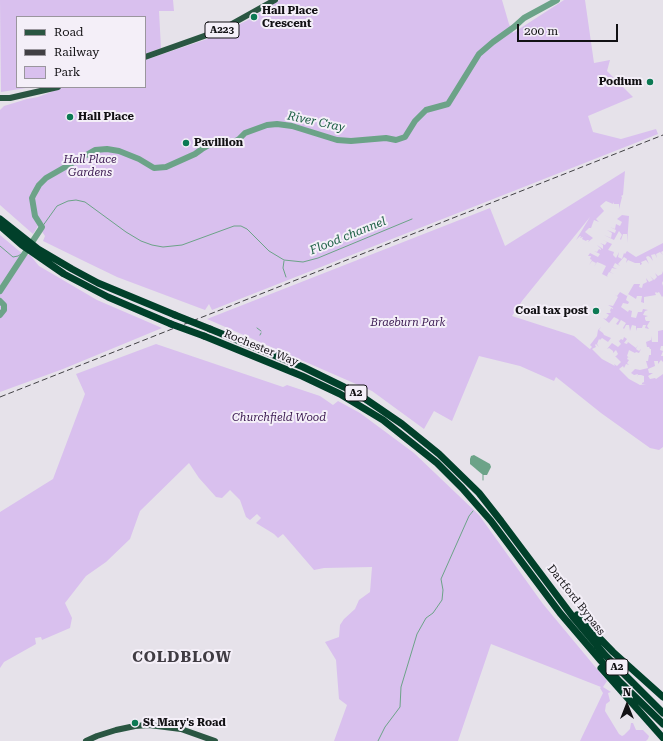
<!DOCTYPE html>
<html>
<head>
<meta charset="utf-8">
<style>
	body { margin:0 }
	#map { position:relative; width:663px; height:741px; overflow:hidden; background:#e6e2ea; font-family:"Roboto Serif",serif }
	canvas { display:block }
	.legend { position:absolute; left:16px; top:16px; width:130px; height:72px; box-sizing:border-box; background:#f4eff8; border:1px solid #9a969d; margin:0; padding:5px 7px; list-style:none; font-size:12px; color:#121114 }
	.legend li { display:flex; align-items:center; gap:8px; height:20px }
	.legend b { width:20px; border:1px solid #9a969d }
	.north { position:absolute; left:607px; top:685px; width:40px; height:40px; -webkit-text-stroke:3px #f4eff8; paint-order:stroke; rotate:0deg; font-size:11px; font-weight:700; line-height:16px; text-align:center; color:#121114 }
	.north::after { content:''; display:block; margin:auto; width:14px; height:18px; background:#121114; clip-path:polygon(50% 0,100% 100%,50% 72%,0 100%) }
	.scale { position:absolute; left:517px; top:24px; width:101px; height:18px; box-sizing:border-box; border:2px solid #121114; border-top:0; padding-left:5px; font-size:12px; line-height:14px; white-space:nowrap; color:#121114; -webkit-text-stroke:3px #f4eff8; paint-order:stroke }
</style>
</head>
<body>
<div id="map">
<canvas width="663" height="741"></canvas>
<ul class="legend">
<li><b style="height:5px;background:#2a5642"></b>Road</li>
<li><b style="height:5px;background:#414044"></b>Railway</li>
<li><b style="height:11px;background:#d9c0ee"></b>Park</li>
</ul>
<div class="north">N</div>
<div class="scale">200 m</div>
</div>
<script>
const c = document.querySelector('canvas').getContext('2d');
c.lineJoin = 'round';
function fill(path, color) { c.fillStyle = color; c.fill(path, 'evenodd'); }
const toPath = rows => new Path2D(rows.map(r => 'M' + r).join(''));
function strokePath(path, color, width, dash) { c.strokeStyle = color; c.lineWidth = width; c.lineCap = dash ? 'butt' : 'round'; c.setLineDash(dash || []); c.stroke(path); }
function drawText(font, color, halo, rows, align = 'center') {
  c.font = font + ' "Roboto Serif",serif'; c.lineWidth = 4; c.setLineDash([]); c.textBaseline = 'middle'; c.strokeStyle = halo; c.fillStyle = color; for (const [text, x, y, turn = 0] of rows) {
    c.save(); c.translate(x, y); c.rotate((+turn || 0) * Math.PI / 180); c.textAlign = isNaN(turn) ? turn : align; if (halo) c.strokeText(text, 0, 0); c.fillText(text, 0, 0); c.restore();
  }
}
fill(toPath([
	[0,0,173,0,174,11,159,11,161,48,145,54,145,17,17,17,17,87,32,87,1,92],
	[280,0,502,0,509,24,513,33,564,0,585,0,594,63,610,60,607,71,633,97,588,116,593,132,621,139,656,129,658,134,212,310,209,304,205,310,117,277,86,262,43,241,45,236,38,226,33,234,0,205,0,110,4,106,27,99,38,97,64,87,145,87,145,60,213,37,248,20],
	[625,171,623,195,621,196,622,197,619,209,619,204,614,204,614,202,613,204,606,201,600,206,604,211,596,219,599,222,594,220,591,228,589,228,585,232,593,238,588,242,589,240,587,240,586,241,582,239,583,237,580,238,581,236,580,236,576,240,590,217,522,301,512,316,574,336,591,350,590,349,592,347,590,345,597,336,598,330,601,327,599,330,603,333,605,330,603,333,604,335,611,338,608,342,602,338,600,340,599,339,597,344,599,347,596,344,595,345,596,347,592,349,602,359,615,366,614,364,617,366,621,362,616,357,615,357,618,354,616,350,613,353,613,351,609,348,607,349,612,343,618,347,621,344,618,340,619,341,621,339,623,340,624,337,627,339,624,343,627,344,628,342,636,348,638,345,636,349,639,351,641,349,639,353,636,352,635,353,629,350,627,356,631,359,628,357,627,359,629,360,627,363,629,365,626,364,624,368,623,366,619,369,629,379,640,385,646,384,642,384,642,383,644,382,644,376,641,375,638,375,637,377,638,374,634,375,631,373,635,369,640,370,648,368,646,361,648,361,649,355,651,355,651,349,650,349,649,347,647,347,646,342,651,340,651,336,652,342,658,342,658,331,663,330,663,346,661,346,660,350,663,351,661,356,663,356,663,362,661,360,658,364,658,361,654,361,655,366,648,369,649,373,653,373,648,376,650,379,655,378,656,379,663,374,663,447,659,450,650,448,601,413,556,377,554,381,520,366,479,356,452,421,434,411,424,429,372,391,207,319,490,208,505,246],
	[622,215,629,216,627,243,627,234,623,234,621,240,620,239,622,235,619,231,614,240,604,235,611,238,612,233,607,230,615,233,616,230,610,227,615,229,616,224,620,226,622,222,617,219],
	[0,235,24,255,30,255,39,266,97,300,162,328,63,369,0,392],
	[603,240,612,244,608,250,614,252,613,255,616,258,619,252,618,257,622,259,624,253,625,254,627,251,636,257,663,243,663,251,661,252,663,255,660,252,656,254,657,258,655,254,651,255,653,261,650,257,648,256,646,257,649,264,646,260,641,262,642,264,640,265,640,268,640,263,635,263,628,260,626,263,627,259,624,257,618,264,620,266,615,263,613,267,617,269,612,268,610,272,614,274,609,272,607,276,608,277,602,274,606,266,602,264,599,270,602,264,597,262,594,267,596,263,592,261,589,265,592,260,590,259,591,256,588,256,590,253,598,257,600,254,594,251,597,252,599,249,601,250,601,249,597,245,603,249,603,245,600,243,605,245,607,242],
	[663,271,663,281,662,283,663,286,663,296,662,297,659,292,657,293,656,292,655,293,656,295,644,297,644,303,641,302,642,296,637,296,636,299,628,294,626,300,629,302,628,304,623,303,621,307,628,312,629,310,632,311,631,317,636,318,638,312,642,312,643,309,648,310,645,311,643,315,648,316,645,317,645,319,646,321,650,321,647,326,649,329,645,328,646,325,643,325,642,328,637,328,636,331,636,326,632,325,630,331,629,325,626,325,624,329,623,328,626,323,621,320,618,325,616,324,619,320,618,319,614,317,609,323,603,318,606,319,609,315,606,313,610,313,611,312,610,311,611,308,613,309,613,308,608,305,613,306,618,297,614,294,617,296,620,292,627,296,634,284,635,279,634,284,640,284,639,287,642,288,643,284,647,282,646,278,649,282,653,280,650,276,654,280,657,277,655,273,658,276,662,274],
	[156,344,283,387,287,385,320,396,333,405,338,401,360,413,414,453,479,515,543,604,607,681,603,687,611,692,608,693,610,701,606,704,605,711,619,734,622,736,624,735,630,729,631,723,633,723,636,730,643,730,649,736,648,739,646,741,580,741,603,693,600,688,601,687,491,644,458,741,334,741,347,705,339,699,336,660,325,642,339,637,340,625,344,619,355,609,359,600,370,592,372,567,324,568,314,570,283,534,278,538,274,534,256,523,261,518,257,514,250,520,246,517,240,500,230,490,222,498,216,497,199,478,189,463,140,511,130,539,106,562,86,576,65,603,72,618,70,628,42,640,41,637,35,638,36,644,4,662,0,668,0,512,53,479,85,394,76,374]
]), '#d9c0ee');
fill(toPath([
	[474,455,490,464,491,467,487,475,483,475,470,464,470,459,471,456]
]), '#6ca388');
strokePath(toPath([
	[42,227,57,206,68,201,76,200,85,202,126,232,141,241,152,245,163,247,182,245,234,226,241,226,247,229,269,251,284,260,303,262,318,258,412,219],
	[0,246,13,257,18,256,26,251],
	[284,261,283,268,286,277],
	[257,328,261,331],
	[260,335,261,333],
	[483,475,483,480],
	[378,741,385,727,400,707,401,687,417,634,426,618,433,613,442,600,443,590,441,579,469,516,473,511]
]), '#6ca388', 1);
strokePath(toPath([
	[0,291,42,227,35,216,32,198,34,194,39,185,46,178,95,150,107,149,119,151,139,159,154,168,166,167,195,154,202,149,209,145,232,143,239,139,245,133,267,125,277,124,292,126,337,140,351,141,386,138,396,140,405,137,415,121,426,110,448,104,479,54,493,42,514,27,524,18,557,0],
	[0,301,4,305,4,310,0,315]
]), '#6ca388', 6);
strokePath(toPath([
	[145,57,221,30,275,0],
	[0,98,10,98,58,87],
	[86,741,97,736,116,730,135,726,149,725,181,729,215,741]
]), '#2a5642', 6);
strokePath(toPath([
	[0,219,38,249,72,269,98,283,175,315],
	[0,226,22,245,64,274,108,297,171,324],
	[210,329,303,367,344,387,364,398,402,424,439,454,479,493,501,521,573,617,605,655,663,713],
	[204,336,302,376,340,394,383,420,437,463,462,488,491,521,560,613,601,661,620,682,663,724],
	[577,615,613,652,663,697],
	[601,668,663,738]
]), '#01402a', 7);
strokePath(toPath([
	[0,397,663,135]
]), '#414044', 1, [6, 3]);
strokePath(toPath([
	[175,315,210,329],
	[171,324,204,336]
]), '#01402a', 7);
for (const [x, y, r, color] of [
	[254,17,4,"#0c7953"],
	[650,82,4,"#0c7953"],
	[70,117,4,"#0c7953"],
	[186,143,4,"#0c7953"],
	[596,311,4,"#0c7953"],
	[135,723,4,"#0c7953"]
]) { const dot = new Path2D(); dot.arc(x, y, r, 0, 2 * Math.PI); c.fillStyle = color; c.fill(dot); strokePath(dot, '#f4eff8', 1.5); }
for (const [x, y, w] of [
	[222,30,34],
	[356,393,22],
	[617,667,22]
]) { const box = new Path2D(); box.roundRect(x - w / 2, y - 8, w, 16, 3); c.fillStyle = '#f4eff8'; c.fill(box); strokePath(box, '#121114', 1); }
drawText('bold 10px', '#121114', null, [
	["A223",222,30],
	["A2",356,393],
	["A2",617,667]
]);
drawText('bold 11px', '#121114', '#f4eff8', [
	["Hall Place",262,11],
	["Crescent",262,24],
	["Podium",642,82,"right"],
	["Hall Place",78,117],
	["Pavillion",194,143],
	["Coal tax post",588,311,"right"],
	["St Mary's Road",143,723]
], 'left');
drawText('italic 11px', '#3a1850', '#f4eff8', [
	["Hall Place",90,160],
	["Gardens",90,173],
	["Braeburn Park",408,323],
	["Churchfield Wood",279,418]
]);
drawText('11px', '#121114', '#f4eff8', [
	["Rochester Way",261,348,22],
	["Dartford Bypass",576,600,52]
]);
drawText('italic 12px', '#1f6146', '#f4eff8', [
	["River Cray",316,122,12],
	["Flood channel",348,236,-22]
]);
c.letterSpacing = '1px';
drawText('bold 15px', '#403c43', '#f4eff8', [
	["COLDBLOW",182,658]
]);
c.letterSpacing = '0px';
</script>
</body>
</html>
